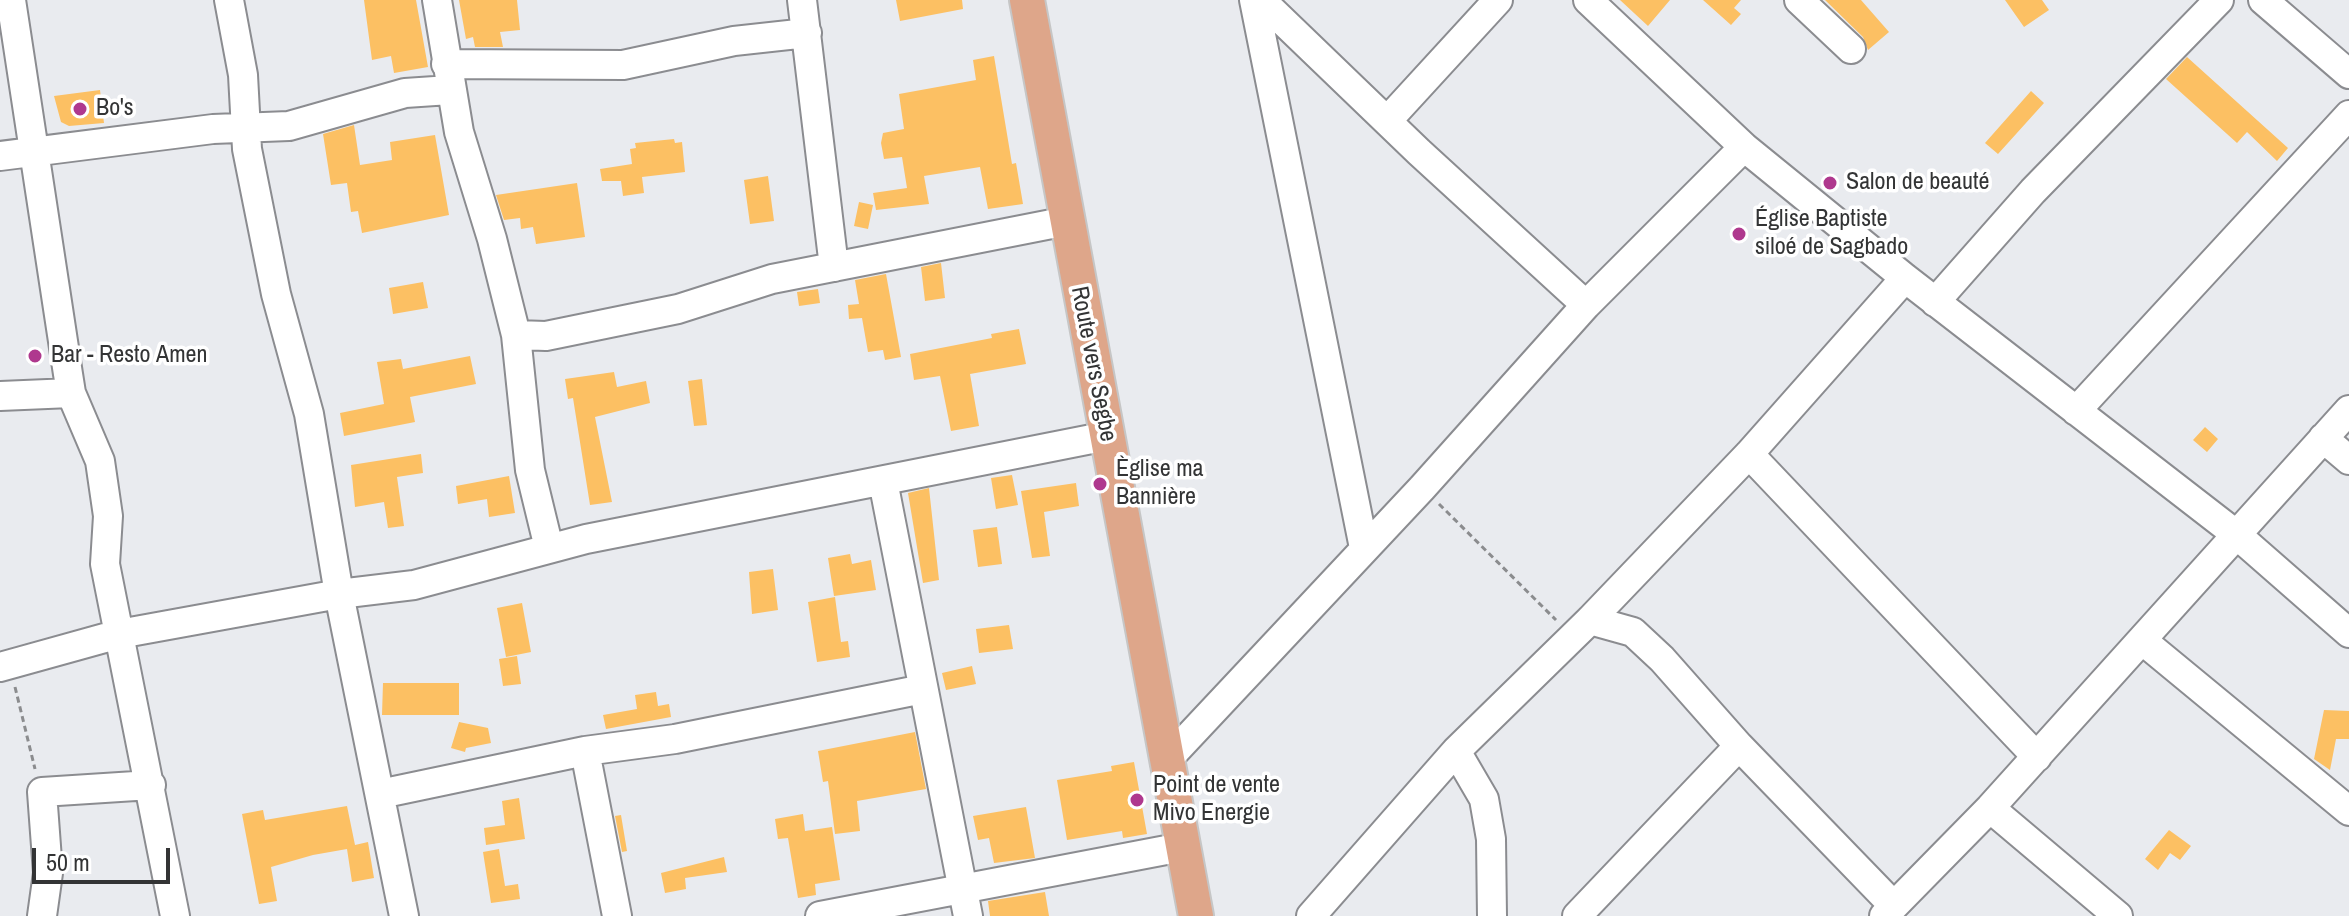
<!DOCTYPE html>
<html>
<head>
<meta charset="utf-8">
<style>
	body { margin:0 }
	#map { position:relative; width:2349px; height:916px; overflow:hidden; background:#e9ebef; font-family:"Archivo Narrow",sans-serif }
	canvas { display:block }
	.scale { position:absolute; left:32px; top:848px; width:138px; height:36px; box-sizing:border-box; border:4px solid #333435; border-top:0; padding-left:10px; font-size:24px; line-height:28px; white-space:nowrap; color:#333435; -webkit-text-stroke:6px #fff; paint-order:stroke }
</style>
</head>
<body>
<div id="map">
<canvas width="2349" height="916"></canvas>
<div class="scale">50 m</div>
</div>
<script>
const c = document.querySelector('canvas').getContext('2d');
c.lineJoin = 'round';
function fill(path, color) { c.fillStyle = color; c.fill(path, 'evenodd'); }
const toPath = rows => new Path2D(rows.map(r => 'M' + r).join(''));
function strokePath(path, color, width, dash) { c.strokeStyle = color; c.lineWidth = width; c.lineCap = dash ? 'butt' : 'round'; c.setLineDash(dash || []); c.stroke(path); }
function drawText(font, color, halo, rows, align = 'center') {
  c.font = font + ' "Archivo Narrow",sans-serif'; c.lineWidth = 7; c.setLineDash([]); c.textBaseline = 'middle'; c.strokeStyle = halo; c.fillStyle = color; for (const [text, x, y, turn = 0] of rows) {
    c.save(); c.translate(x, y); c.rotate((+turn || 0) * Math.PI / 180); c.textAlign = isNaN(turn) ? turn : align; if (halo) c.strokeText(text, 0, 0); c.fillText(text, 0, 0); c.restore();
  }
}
fill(toPath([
	[364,0,416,0,428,67,394,73,391,56,372,60],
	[459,0,517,0,520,30,500,32,503,47,475,47,473,37,466,39],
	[896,0,962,0,963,9,900,21],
	[1620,0,1670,0,1648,26],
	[1703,0,1741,0,1734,8,1741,14,1731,25],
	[1825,0,1861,0,1889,32,1868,50,1863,37],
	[2005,0,2042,0,2049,10,2024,27],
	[994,56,1012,164,1016,163,1023,204,988,209,980,167,924,176,929,204,876,210,873,193,907,188,902,157,884,159,881,143,883,133,904,129,899,94,976,80,973,60],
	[2187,57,2288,148,2277,161,2247,132,2237,143,2166,79],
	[100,90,104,123,69,126,61,122,54,96],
	[2031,91,2044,103,1998,154,1985,143],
	[354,125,360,165,392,160,390,142,435,135,449,215,362,233,358,211,351,212,347,183,331,185,323,134],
	[674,139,675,143,682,142,685,172,642,177,644,193,623,196,621,181,602,181,600,169,632,164,630,149,636,148,635,143],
	[768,176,774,221,750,224,744,180],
	[577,183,585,237,536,244,533,227,521,229,520,218,504,220,496,195],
	[859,202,873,205,868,229,854,226],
	[941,263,945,298,925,301,921,267],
	[886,274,901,357,885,360,883,350,868,352,862,318,849,319,848,305,859,304,855,280],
	[423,282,428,308,393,314,389,288],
	[818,289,820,303,799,306,797,292],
	[1019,329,1026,364,970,374,979,426,951,431,940,376,914,380,910,354,992,338,991,334],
	[470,356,476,384,410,397,415,422,344,436,340,413,384,404,377,362,401,359,403,369],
	[614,372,617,387,646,381,650,403,595,417,612,502,590,505,573,398,568,399,565,379],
	[702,379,707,425,694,426,688,381],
	[2205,427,2218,439,2207,452,2193,440],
	[421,454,423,473,397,477,404,526,388,528,384,502,355,507,351,465],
	[1012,475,1018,505,996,509,991,478],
	[509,476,515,513,489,517,487,499,458,504,456,486],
	[1076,483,1079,506,1044,512,1050,556,1032,558,1021,491],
	[929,488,939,580,923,583,908,493],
	[997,527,1002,564,978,567,973,530],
	[850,554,852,564,871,560,876,590,834,596,828,558],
	[773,569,778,610,752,614,749,572],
	[835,597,841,642,848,641,850,657,817,662,808,602],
	[522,603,531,652,506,657,497,608],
	[1009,625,1013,649,979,653,976,629],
	[517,656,521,684,503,686,499,659],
	[972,666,976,684,946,690,942,673],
	[383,683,459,683,459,715,382,715],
	[656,692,658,706,669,704,671,717,606,729,603,715,637,709,635,695],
	[2324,710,2349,711,2349,739,2336,739,2330,770,2314,759],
	[459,722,488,728,491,743,466,748,465,752,451,748],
	[915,732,926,789,857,801,860,831,835,834,828,781,823,782,818,751],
	[1134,762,1147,834,1123,838,1122,831,1067,840,1057,780,1112,771,1111,766],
	[519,798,525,839,486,845,484,828,505,825,502,801],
	[347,806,355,845,368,842,374,878,352,882,347,849,313,855,271,867,277,901,259,904,242,814,263,810,265,820],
	[1026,807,1035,858,994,863,989,838,978,840,973,816],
	[803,814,805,831,832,827,840,880,815,884,816,895,798,898,788,838,778,839,775,819],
	[621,815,627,851,622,852,615,816],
	[2169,830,2191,846,2180,860,2170,853,2158,870,2145,859],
	[499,849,505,886,518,884,520,899,491,903,483,852],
	[724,857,727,872,685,878,686,889,665,893,661,873],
	[1045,892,1049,916,990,916,988,901]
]), '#fcc063');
const minor = toPath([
	[11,0,68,374,71,393,100,461,108,516,105,564,175,916],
	[229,0,243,75,247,149,276,294,309,414,339,594,404,916],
	[437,0,459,132,492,239,516,335,530,470,549,548],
	[802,0,834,267],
	[1254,0,1364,548],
	[1261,0,1419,152,1586,305],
	[1588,0,1744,147,1905,278,2237,535,2349,633],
	[1799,0,1851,49],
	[2263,0,2349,74],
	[446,64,623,65,734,41,807,33],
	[1387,121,1498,0],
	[0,156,213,129,289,126,405,93,450,90],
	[1935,302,2033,191,2219,0],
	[516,335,546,336,678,309,772,279,1067,221],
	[0,396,71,393],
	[2076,411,2349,115],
	[2323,438,2349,460],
	[1749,454,2037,757],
	[883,481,968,916],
	[1590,620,1633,632,1662,659,1739,746,1893,905],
	[2143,641,2349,811],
	[0,667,119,634,339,594,414,585,586,539,1107,436],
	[585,751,617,916],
	[1456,751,1484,799,1491,839,1492,916],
	[1165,762,1422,488,1586,305,1744,147],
	[380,794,585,751,675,739,923,689],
	[1990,808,2118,916],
	[42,916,48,873,42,792,151,785],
	[820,916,1182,847],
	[1311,916,1456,751,1590,620,1749,454,1905,278],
	[1577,916,1739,746],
	[1884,916,1990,808,2349,410]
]);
const major = toPath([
	[1027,0,1196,916]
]);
strokePath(minor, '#8b8c90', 32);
strokePath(major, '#c6c6c6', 38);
strokePath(toPath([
	[1439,504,1556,620],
	[15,687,35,769]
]), '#8b8c8e', 3, [6, 4]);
strokePath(minor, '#fff', 28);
strokePath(major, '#dea68a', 34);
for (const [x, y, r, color] of [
	[80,109,8,"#af388e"],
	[1830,183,8,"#af388e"],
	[1739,234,8,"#af388e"],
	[35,356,8,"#af388e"],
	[1100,484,8,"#af388e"],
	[1137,800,8,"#af388e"]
]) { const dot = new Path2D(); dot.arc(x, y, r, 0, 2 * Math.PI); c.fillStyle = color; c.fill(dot); strokePath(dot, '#fff', 3); }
drawText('24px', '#333435', '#fff', [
	["Bo's",96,109],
	["Salon de beauté",1846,183],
	["Église Baptiste",1755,220],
	["siloé de Sagbado",1755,248],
	["Bar - Resto Amen",51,356],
	["Èglise ma",1116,470],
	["Bannière",1116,498],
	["Point de vente",1153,786],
	["Mivo Energie",1153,814]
], 'left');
drawText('24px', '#333435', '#fff', [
	["Route vers Segbe",1093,364,79]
]);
</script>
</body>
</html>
